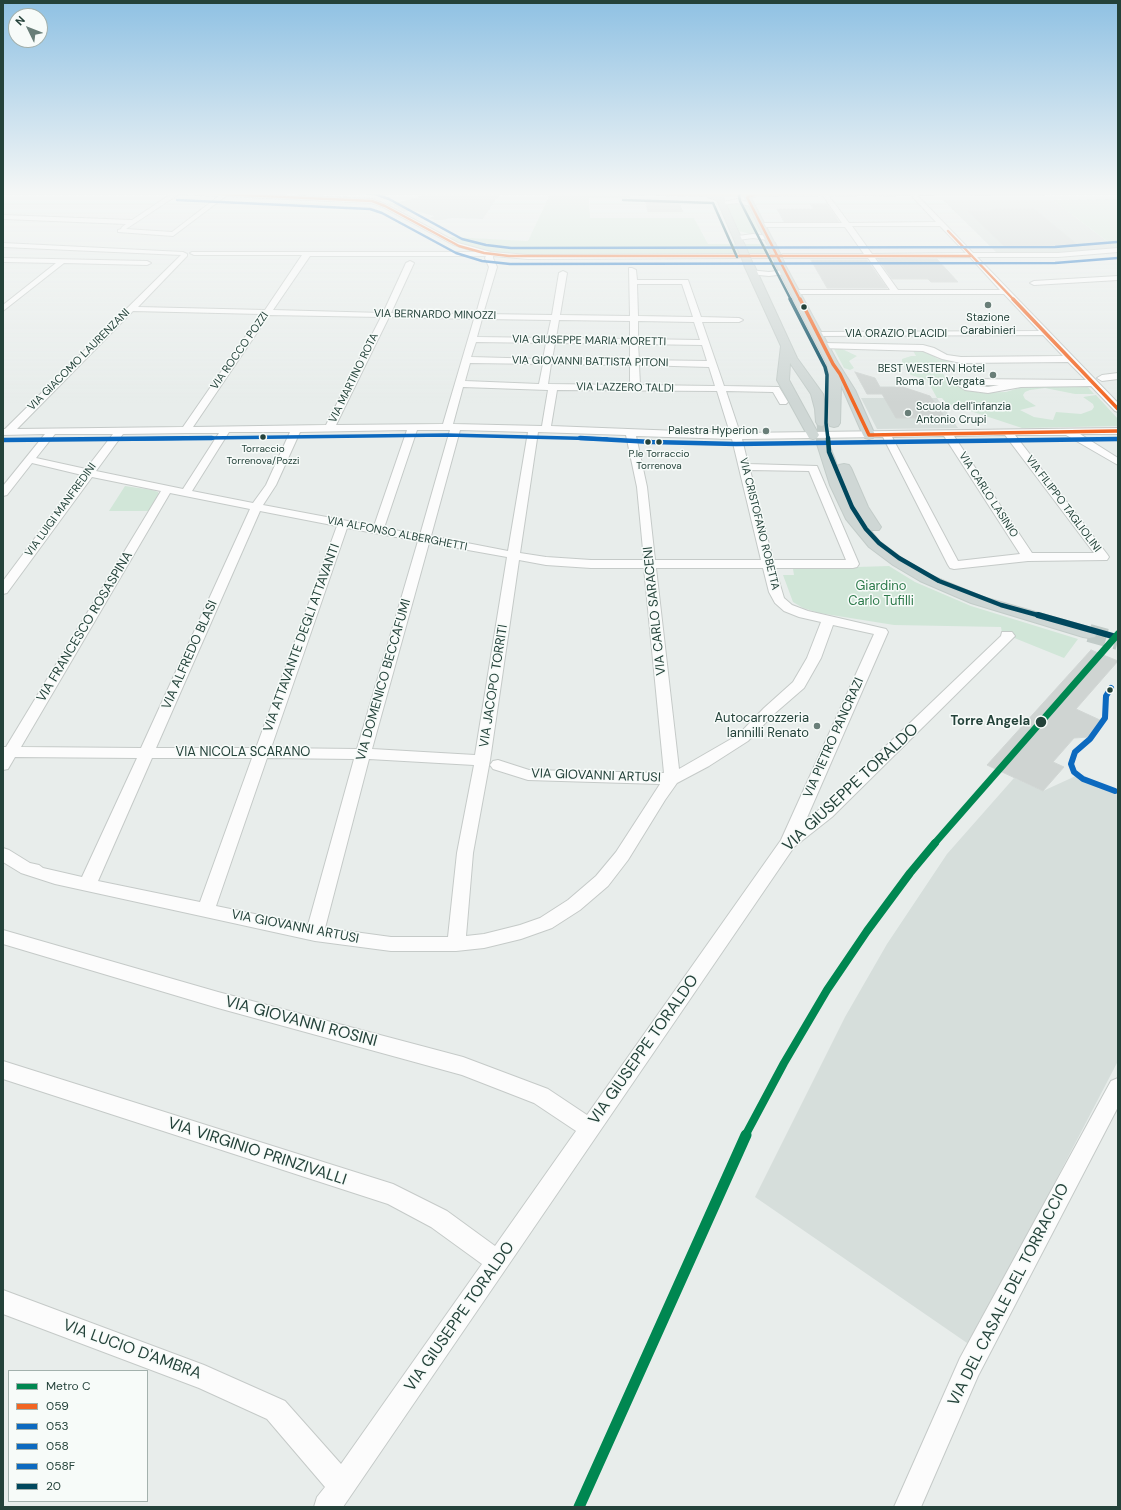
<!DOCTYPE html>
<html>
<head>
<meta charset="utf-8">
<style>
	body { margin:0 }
	#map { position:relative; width:1121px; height:1510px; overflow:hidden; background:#e8edeb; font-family:"DM Sans",sans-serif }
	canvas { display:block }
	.frame { position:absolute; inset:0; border:4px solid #24423a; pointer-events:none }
	.legend { position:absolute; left:8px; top:1370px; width:140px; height:132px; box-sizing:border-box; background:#f7fbf9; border:1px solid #a3b1ad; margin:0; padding:5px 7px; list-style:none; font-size:12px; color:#24423a }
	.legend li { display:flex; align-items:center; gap:8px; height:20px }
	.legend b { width:20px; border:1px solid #a3b1ad }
	.north { position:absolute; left:8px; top:8px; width:40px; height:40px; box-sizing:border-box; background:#f7fbf9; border:1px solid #a3b1ad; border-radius:50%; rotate:313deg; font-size:11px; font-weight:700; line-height:16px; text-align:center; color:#24423a }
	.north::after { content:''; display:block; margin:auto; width:14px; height:18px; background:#697e78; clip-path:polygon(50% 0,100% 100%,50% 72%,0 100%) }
</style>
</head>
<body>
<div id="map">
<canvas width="1121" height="1510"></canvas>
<div class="frame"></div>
<ul class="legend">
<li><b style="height:5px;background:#008751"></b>Metro C</li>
<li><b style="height:5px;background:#f26522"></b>059</li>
<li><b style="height:5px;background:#0c69bf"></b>053</li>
<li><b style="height:5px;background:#0c69bf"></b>058</li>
<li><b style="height:5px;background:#0c69bf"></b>058F</li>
<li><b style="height:5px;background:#00475d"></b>20</li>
</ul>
<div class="north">N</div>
</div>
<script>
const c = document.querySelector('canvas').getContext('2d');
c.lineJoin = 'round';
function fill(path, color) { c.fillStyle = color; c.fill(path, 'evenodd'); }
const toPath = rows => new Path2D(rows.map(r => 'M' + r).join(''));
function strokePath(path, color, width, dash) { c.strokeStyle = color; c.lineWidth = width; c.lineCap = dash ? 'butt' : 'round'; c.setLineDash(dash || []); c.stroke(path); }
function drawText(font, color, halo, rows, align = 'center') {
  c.font = font + ' "DM Sans",sans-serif'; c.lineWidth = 3; c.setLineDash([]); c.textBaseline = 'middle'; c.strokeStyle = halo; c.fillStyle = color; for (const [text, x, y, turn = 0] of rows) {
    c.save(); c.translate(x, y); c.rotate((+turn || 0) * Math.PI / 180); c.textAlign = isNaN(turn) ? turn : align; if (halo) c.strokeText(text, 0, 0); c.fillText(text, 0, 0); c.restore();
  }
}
fill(toPath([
	[436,192,501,192,483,219,452,218,442,220,435,220,429,218,434,216,411,210,404,212,394,206,393,204],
	[943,200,1053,200,1116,248,1059,253,997,253],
	[861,398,937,398,958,428,877,429],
	[1080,774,1118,791,1118,1061,970,1345,755,1197,845,1017,887,944,947,854,1014,778,1043,791]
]), '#d6dedb');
fill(toPath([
	[551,192,627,193,632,198,589,198,590,218,694,218,708,244,765,244,770,254,512,254,491,253,473,248,448,238,453,237,528,241],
	[1118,199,1118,248,1116,248,1053,200],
	[736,202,747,205,760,232,750,234,739,231,727,205],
	[834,349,842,349,857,356,849,361,854,368,850,370,844,368],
	[912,349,927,352,938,359,955,362,937,362,947,381,949,384,954,384,960,387,977,391,978,393,1006,392,1022,387,1087,386,1094,394,1075,394,1045,388,1030,390,1025,392,1023,395,1025,399,1036,406,1020,410,1034,417,1053,420,1056,412,1081,414,1092,410,1094,407,1093,404,1083,397,1096,395,1118,419,1118,426,1022,428,946,403,942,398,937,398,927,380,911,375,906,370,902,362,902,359,911,356,916,356],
	[125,486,152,490,158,492,159,495,149,511,109,511],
	[889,566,915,582,971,606,1078,639,1064,658,1002,633,1001,627,894,625,819,613,803,608,793,602,783,575,794,575,793,569]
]), '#d1e6d8');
const building = toPath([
	[645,200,678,200,683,212,648,212,645,200],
	[810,204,827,204,839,222,784,222,777,209,814,209,810,204],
	[997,209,1034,209,1079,246,1005,247,968,211,993,211,991,210,997,209],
	[878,259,937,259,958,282,931,282,928,279,892,279,878,259],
	[811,260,867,260,887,288,827,288,811,260],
	[855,372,875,378,880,387,903,387,930,396,948,422,918,422,915,418,896,418,882,394,867,394,855,372],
	[1091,650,1118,661,1076,709,1102,721,1089,737,1074,738,1053,762,1064,767,1043,791,987,765,1091,650]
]);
fill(building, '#cfd4d2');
strokePath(building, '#d1d6d4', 1);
strokePath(toPath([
	[822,422,823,439]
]), '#c1cbc8', 11, [11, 5.5]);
strokePath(toPath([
	[823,438,823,444]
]), '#c1cbc8', 14, [14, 7]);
strokePath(toPath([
	[1089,633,1118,641]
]), '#c1cbc8', 18, [18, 9]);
const minor = toPath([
	[165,192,231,192,230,193,372,199,387,205,458,243,491,252,528,255,741,254,742,256,738,258,528,259,493,256,493,258,497,267,483,314,552,315,559,273,563,271,567,273,560,315,630,316,629,268,632,268,636,270,637,280,688,280,701,317,739,318,743,320,739,322,702,322,724,386,779,387,788,402,786,404,780,404,773,392,726,391,740,433,1118,428,1118,434,1080,434,1118,458,1118,465,1066,435,1015,435,1107,554,1109,557,1107,560,1028,561,954,569,950,568,948,565,883,437,742,439,748,464,817,466,859,564,857,567,853,568,775,568,784,598,792,605,808,611,886,629,888,632,806,820,820,809,1001,636,1002,632,1012,632,1015,636,832,817,794,847,343,1507,314,1507,317,1497,325,1487,267,1419,199,1388,3,1314,3,1290,204,1365,285,1401,341,1464,482,1264,431,1227,388,1204,3,1079,3,1061,393,1184,447,1211,495,1246,576,1131,534,1103,462,1075,218,1008,3,944,3,930,218,992,463,1057,548,1089,587,1115,781,840,874,634,833,625,821,658,804,688,774,714,748,741,709,766,677,783,665,800,628,860,608,886,580,910,552,928,521,939,484,948,456,951,391,951,315,941,55,884,21,873,3,862,3,848,9,850,30,863,39,865,43,868,82,877,137,758,15,757,8,769,3,770,3,747,6,747,161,491,92,477,7,593,3,594,3,581,82,475,32,463,7,495,3,496,3,486,45,434,3,435,3,429,5,429,181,255,3,247,3,243,183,252,187,254,187,256,138,307,265,310,302,255,194,255,190,253,192,252,476,252,454,245,383,207,371,203,226,196,173,236,118,232,118,230,121,229,122,227,126,224,3,219,3,215,132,220,171,194,165,192],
	[179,194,219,196,172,232,126,229,179,194],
	[310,256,486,256,485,258,489,267,476,314,391,313,414,263,410,261,406,263,383,313,273,310,310,256],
	[637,284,682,284,693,317,638,316,637,284],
	[133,311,261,314,183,427,17,429,133,311],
	[269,315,381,317,326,425,193,427,269,315],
	[389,317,474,319,443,424,336,425,389,317],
	[482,319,551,320,547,338,477,337,482,319],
	[559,320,630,321,630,339,556,338,559,320],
	[638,321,694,322,700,340,638,339,638,321],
	[476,342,546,343,543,359,471,357,476,342],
	[555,343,630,344,630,360,552,359,555,343],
	[638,344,702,345,707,361,639,360,638,344],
	[470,363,543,364,539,384,465,381,470,363],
	[551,364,630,365,630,385,548,384,551,364],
	[639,365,709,367,715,386,640,385,639,365],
	[463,387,548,390,542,426,453,424,463,387],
	[557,390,717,391,730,433,551,426,557,390],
	[407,430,374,526,263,505,276,485,300,432,407,430],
	[417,430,450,430,420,535,384,528,417,430],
	[460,430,528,432,508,551,431,536,460,430],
	[229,432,290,432,266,485,253,503,192,491,229,432],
	[538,432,626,435,637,487,644,560,591,560,546,557,520,553,538,432],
	[186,433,219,433,183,489,96,471,123,434,186,433],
	[55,434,113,434,86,469,36,458,55,434],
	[1005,435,1094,553,1032,553,954,436,1005,435],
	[636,436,732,439,761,560,655,560,647,487,636,436],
	[944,436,1020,554,958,561,892,437,944,436],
	[750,470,809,471,846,560,773,560,750,470],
	[170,493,250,509,141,748,21,747,170,493],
	[260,511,337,526,256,748,156,748,260,511],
	[347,528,418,541,357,749,271,748,347,528],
	[429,543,507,557,475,755,372,749,429,543],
	[519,560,546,565,591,568,644,568,664,773,529,770,498,760,493,761,490,765,493,769,528,780,660,784,616,852,596,876,568,900,540,918,520,925,484,934,466,936,473,853,490,760,519,560],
	[656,568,763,568,769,592,775,603,784,611,799,617,821,622,807,658,793,682,764,708,738,735,679,769,656,568],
	[152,758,252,758,200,902,98,881,152,758],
	[267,758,354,759,308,925,216,906,267,758],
	[369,759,474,765,457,853,448,937,391,937,325,928,369,759],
	[822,192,826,192,849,223,936,222,909,193,914,192,973,253,1058,253,1118,248,1118,252,1058,257,977,257,1118,403,1118,412,1115,411,1091,386,1021,387,988,393,965,390,956,384,964,379,1086,380,1068,362,961,363,942,359,923,351,821,348,820,346,824,343,923,345,934,348,947,355,961,357,1063,356,1043,335,815,336,814,334,815,332,818,332,1039,331,1004,294,793,294,793,290,890,290,868,258,783,258,779,256,783,254,864,254,845,227,761,227,758,225,761,223,842,223,821,193,822,192],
	[852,226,940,226,966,253,872,254,852,226],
	[970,257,1000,290,898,290,875,258,970,257],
	[969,385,999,385,988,387,969,385],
	[737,199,754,204,751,206,737,203,722,205,719,203,737,199],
	[753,234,768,236,771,238,768,240,753,238,738,240,735,238,738,236,753,234],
	[747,254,771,254,775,256,771,258,750,258,746,256,747,254],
	[3,258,147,261,151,263,147,265,64,263,3,311,3,305,56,263,3,262,3,258],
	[749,270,769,272,785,270,789,272,785,274,769,276,749,274,749,270],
	[1118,276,1118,280,1034,285,1030,283,1034,281,1118,276],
	[1118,373,1118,379,1102,381,1097,378,1102,375,1118,373],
	[1118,1078,1118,1107,978,1376,921,1507,894,1507,960,1358,1111,1081,1118,1078]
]);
const major = toPath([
	[619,192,1053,192,1049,194,759,196,751,198,775,244,771,247,767,244,744,196,722,196,744,244,740,247,736,244,717,200,705,196,623,194,619,192],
	[749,262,754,265,797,358,823,394,828,420,829,374,827,364,776,265,778,263,784,263,838,363,855,390,875,435,873,438,869,439,865,438,863,435,841,385,840,423,838,426,834,427,830,426,828,422,822,426,818,425,816,422,815,409,811,394,790,363,789,380,819,435,817,438,813,439,809,438,777,380,781,346,744,265,749,262],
	[823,440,828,441,829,444,838,468,839,465,844,464,849,465,851,468,868,507,881,527,879,530,870,530,879,541,903,559,930,575,983,597,1095,629,1097,633,1095,637,1089,638,1083,637,971,603,920,581,893,565,869,547,846,519,830,485,817,444,818,441,823,440],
	[840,474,851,500,844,485,840,474],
	[855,509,865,524,859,518,855,509]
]);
strokePath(minor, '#c5cac8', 2);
strokePath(major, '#c3ccc9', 2);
fill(minor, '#fcfcfc');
fill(major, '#cfd7d5');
const majorBridge = toPath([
	[740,244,749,265],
	[771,244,781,265]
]);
strokePath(majorBridge, '#c3ccc9', 10, []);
strokePath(majorBridge, '#cfd7d5', 8);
strokePath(toPath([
	[177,192,372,201,385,206,459,246,484,253,509,256,972,256],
	[640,192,672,194,782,194],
	[878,193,1049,192],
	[948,231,1014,300],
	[800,300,747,197,757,194,912,193]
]), '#f26522', 2.5);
strokePath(toPath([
	[800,299,833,364,840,374,869,435,1118,431],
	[1013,299,1118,409]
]), '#f26522', 3.5);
strokePath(toPath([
	[124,439,447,435,607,439]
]), '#0c69bf', 3.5);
strokePath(toPath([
	[580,438,652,442,736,444,1118,439],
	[3,440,212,438]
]), '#0c69bf', 4.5);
strokePath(toPath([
	[177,200,370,209,382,213,456,253,482,261,510,264,1055,263,1118,258]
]), '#0c69bf', 2.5);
strokePath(toPath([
	[1111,688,1106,696,1105,718,1090,739,1075,752,1071,764,1074,772,1083,779,1115,791]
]), '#0c69bf', 6);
strokePath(toPath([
	[346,192,375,194,389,199,462,239,486,245,511,248,1055,247,1117,242]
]), '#0c69bf', 2.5);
strokePath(toPath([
	[741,192,739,196,740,201,791,300],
	[623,200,713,203,737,257]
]), '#00475d', 2.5);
strokePath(toPath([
	[790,299,825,367,827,375,826,423,828,439]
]), '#00475d', 3.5);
strokePath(toPath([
	[828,438,829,452,852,507,866,529,879,543,899,558,939,581,1001,605,1041,616]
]), '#00475d', 4.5);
strokePath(toPath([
	[1038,615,1116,637]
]), '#00475d', 6);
strokePath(toPath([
	[934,844,1118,634]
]), '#008751', 7);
strokePath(toPath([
	[745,1136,784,1063,827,990,867,931,910,873,935,843]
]), '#008751', 8);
strokePath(toPath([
	[579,1507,746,1135]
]), '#008751', 11);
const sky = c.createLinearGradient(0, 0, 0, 403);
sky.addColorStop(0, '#8fc1e3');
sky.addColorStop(0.48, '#f5f7f6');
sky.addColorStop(1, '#f5f7f600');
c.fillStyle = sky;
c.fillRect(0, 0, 1121, 403);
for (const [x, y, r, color] of [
	[988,305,4,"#697e78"],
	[804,307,3.5,"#24423a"],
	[993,375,4,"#697e78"],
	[908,413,4,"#697e78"],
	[766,431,4,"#697e78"],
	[263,437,3.5,"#24423a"],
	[648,442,3.5,"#24423a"],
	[659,442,3.5,"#24423a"],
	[1110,690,3.5,"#24423a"],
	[1041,722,6,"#24423a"],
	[817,726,4,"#697e78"]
]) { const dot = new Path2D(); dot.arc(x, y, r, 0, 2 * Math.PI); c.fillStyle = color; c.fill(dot); strokePath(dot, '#f7fbf9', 1.5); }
drawText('10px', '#24423a', '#f7fbf9', [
	["Torraccio",263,449],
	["Torrenova/Pozzi",263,461],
	["P.le Torraccio",659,454],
	["Torrenova",659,466]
]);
drawText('11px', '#24423a', '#f7fbf9', [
	["VIA BERNARDO MINOZZI",435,315,1],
	["VIA ORAZIO PLACIDI",896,334],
	["VIA GIUSEPPE MARIA MORETTI",589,341,1],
	["VIA ROCCO POZZI",240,351,-55],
	["VIA GIACOMO LAURENZANI",79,360,-45],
	["VIA GIOVANNI BATTISTA PITONI",590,362,1],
	["VIA MARTINO ROTA",354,378,-64],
	["VIA LAZZERO TALDI",625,388,1],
	["VIA CARLO LASINIO",988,495,57],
	["VIA FILIPPO TAGLIOLINI",1063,504,53],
	["VIA LUIGI MANFREDINI",61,510,-54],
	["VIA CRISTOFANO ROBETTA",759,524,76],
	["VIA ALFONSO ALBERGHETTI",397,534,11]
]);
drawText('11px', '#24423a', '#f7fbf9', [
	["Stazione",988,318,"center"],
	["Carabinieri",988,331,"center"],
	["BEST WESTERN Hotel",985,369],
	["Roma Tor Vergata",985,382],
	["Scuola dell'infanzia",916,407,"left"],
	["Antonio Crupi",916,420,"left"],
	["Palestra Hyperion",758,431]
], 'right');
drawText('13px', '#2d7a4b', '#f7fbf9', [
	["Giardino",881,587],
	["Carlo Tufilli",881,602]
]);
drawText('13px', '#24423a', '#f7fbf9', [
	["VIA CARLO SARACENI",655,611,-96],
	["VIA FRANCESCO ROSASPINA",85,627,-59],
	["VIA ATTAVANTE DEGLI ATTAVANTI",302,638,-70],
	["VIA ALFREDO BLASI",190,655,-66],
	["VIA DOMENICO BECCAFUMI",384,680,-74],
	["VIA JACOPO TORRITI",494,686,-81],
	["VIA PIETRO PANCRAZI",834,738,-66],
	["VIA NICOLA SCARANO",243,753],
	["VIA GIOVANNI ARTUSI",596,776,2],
	["VIA GIOVANNI ARTUSI",295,927,11]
]);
drawText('13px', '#24423a', '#f7fbf9', [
	["Autocarrozzeria",809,719],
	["Iannilli Renato",809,734]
], 'right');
drawText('bold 13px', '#24423a', '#f7fbf9', [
	["Torre Angela",1030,722]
], 'right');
drawText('16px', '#24423a', '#f7fbf9', [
	["VIA GIUSEPPE TORALDO",851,788,-43],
	["VIA GIOVANNI ROSINI",301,1022,15],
	["VIA GIUSEPPE TORALDO",644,1050,-55],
	["VIA VIRGINIO PRINZIVALLI",257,1152,18],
	["VIA DEL CASALE DEL TORRACCIO",1009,1295,-63],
	["VIA GIUSEPPE TORALDO",460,1317,-55],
	["VIA LUCIO D'AMBRA",132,1350,20]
]);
</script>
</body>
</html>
